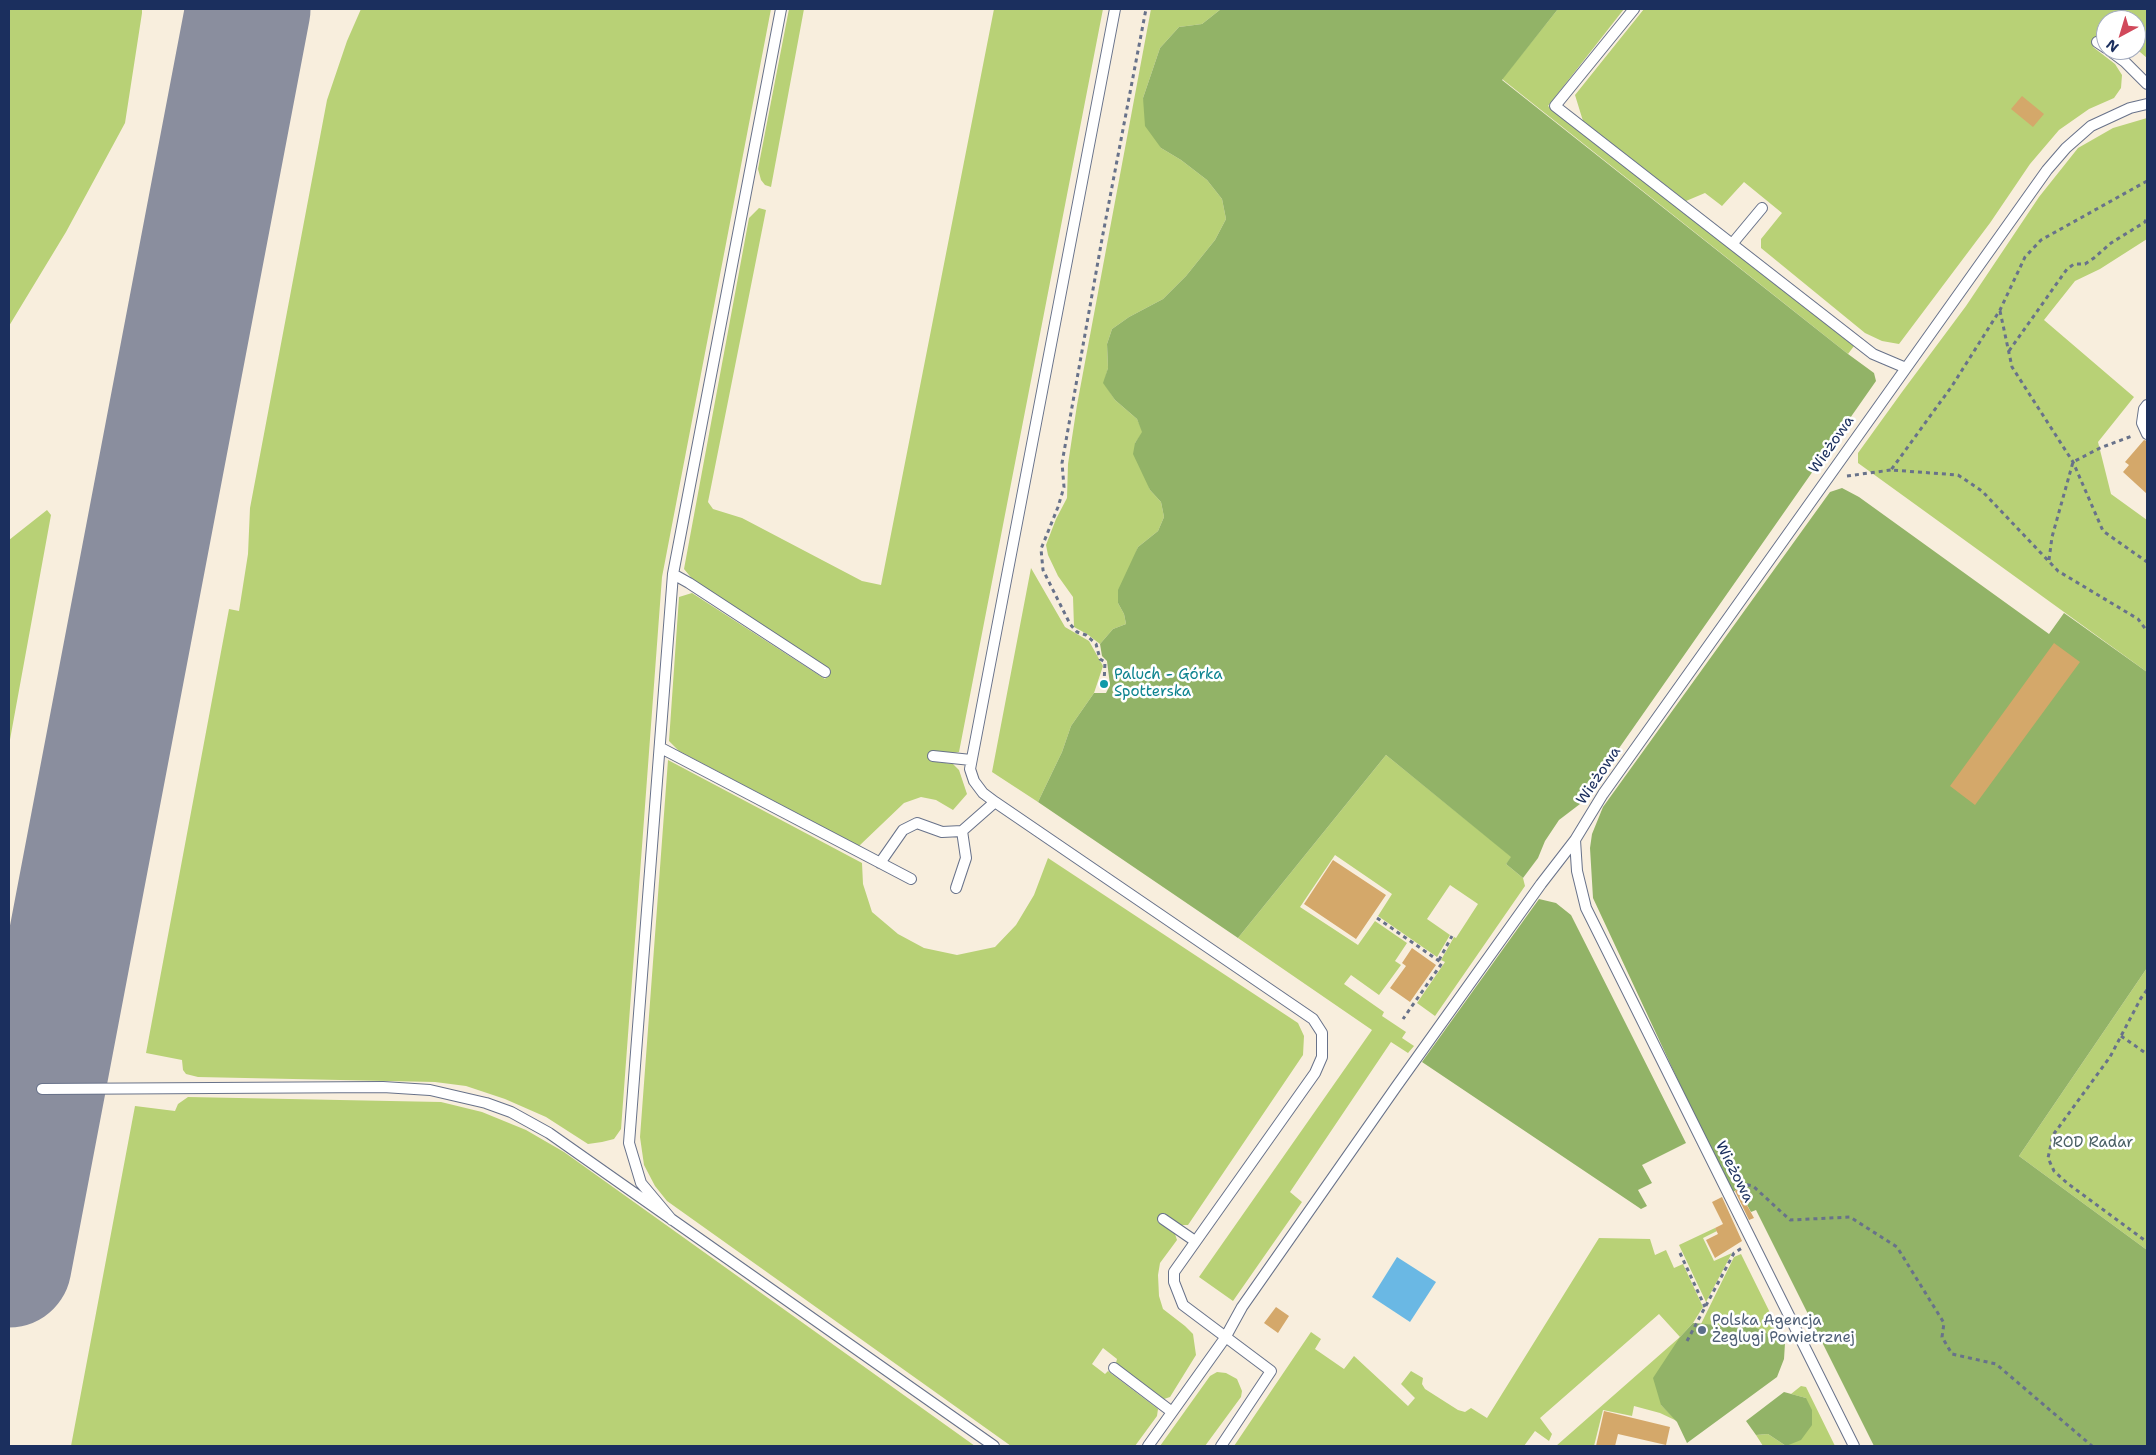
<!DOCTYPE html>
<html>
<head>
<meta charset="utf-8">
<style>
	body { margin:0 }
	#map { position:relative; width:2156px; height:1455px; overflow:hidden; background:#f8eedd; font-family:"Shantell Sans",sans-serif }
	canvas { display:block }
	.frame { position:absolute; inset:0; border:10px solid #1b2f5e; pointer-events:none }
	.north { position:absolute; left:2096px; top:10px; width:50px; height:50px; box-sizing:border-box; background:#fff; border:1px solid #a4acbf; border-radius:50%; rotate:219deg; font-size:14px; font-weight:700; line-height:20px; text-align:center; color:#1b2f5e }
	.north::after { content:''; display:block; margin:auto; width:18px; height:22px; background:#d1495b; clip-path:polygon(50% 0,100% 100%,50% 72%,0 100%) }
</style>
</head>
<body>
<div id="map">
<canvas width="2156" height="1455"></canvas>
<div class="frame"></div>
<div class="north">N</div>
</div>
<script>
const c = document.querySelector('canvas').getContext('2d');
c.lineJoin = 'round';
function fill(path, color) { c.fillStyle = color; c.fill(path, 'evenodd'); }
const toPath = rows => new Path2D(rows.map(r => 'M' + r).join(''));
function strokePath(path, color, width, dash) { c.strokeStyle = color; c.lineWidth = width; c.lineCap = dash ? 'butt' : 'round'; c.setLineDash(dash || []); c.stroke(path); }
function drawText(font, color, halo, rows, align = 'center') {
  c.font = font + ' "Shantell Sans",sans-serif'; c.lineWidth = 5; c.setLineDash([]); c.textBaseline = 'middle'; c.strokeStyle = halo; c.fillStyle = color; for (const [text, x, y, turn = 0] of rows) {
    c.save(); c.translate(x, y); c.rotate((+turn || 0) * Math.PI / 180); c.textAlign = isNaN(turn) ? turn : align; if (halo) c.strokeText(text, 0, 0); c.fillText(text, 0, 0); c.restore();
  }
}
fill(toPath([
	[9,9,142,9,142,13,125,123,66,232,9,326],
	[361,9,771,9,662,577,621,1129,614,1139,602,1142,588,1144,546,1117,505,1099,466,1086,435,1082,198,1077,186,1074,183,1070,182,1060,146,1053,229,609,239,611,248,554,250,508,327,100,347,41],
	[789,9,804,9,771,187,765,185,761,180,758,169],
	[994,9,1103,9,959,752,952,753,931,752,930,761,953,764,959,770,967,794,953,810,936,800,921,797,904,803,859,846,679,751,669,741,679,597,692,593,825,679,831,671,694,581,684,569,749,218,759,208,766,210,708,502,713,509,742,518,862,581,881,585],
	[1151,9,1221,9,1202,24,1179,27,1160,48,1143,98,1161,148,1181,160,1207,180,1222,199,1226,219,1215,240,1186,276,1163,299,1129,317,1112,329,1107,344,1108,368,1104,383,1115,400,1137,419,1143,432,1135,443,1150,490,1161,502,1164,517,1158,531,1138,547,1118,603,1124,614,1126,624,1113,629,1100,644,1087,634,1074,627,1073,597,1058,576,1048,555,1046,545,1056,519,1067,498,1068,464,1077,405],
	[1558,9,1624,9,1548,106,1854,346,1848,354,1502,79],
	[1644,9,2147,9,2147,58,2140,52,2121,50,2136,50,2136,20,2106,20,2106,42,2100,38,2093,47,2115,64,2122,75,2121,88,2114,98,2089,109,2059,130,2030,164,1990,223,1899,344,1882,341,1865,333,1761,248,1761,239,1782,213,1744,182,1722,206,1705,193,1686,201,1583,121,1575,95],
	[2147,118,2147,239,2100,269,2075,281,2044,320,2134,397,2098,442,2111,494,2147,520,2147,672,1858,463,1858,453,1902,392,1966,306,2039,197,2078,148,2113,128],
	[47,510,51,515,9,745,9,540],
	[1031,568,1065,627,1089,641,1103,666,1094,693,1071,726,1062,752,1038,802,992,772],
	[1386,755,1512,857,1506,864,1523,878,1525,886,1435,1016,1417,1003,1445,962,1441,960,1454,937,1456,938,1478,904,1450,885,1427,919,1450,935,1437,957,1378,916,1392,894,1335,855,1300,907,1358,945,1375,921,1407,943,1395,961,1401,965,1379,995,1351,975,1344,984,1384,1012,1382,1016,1406,1032,1402,1038,1414,1046,1408,1053,1391,1042,1290,1192,1302,1202,1233,1301,1199,1277,1372,1030,1238,938],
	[668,760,862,863,863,884,872,912,898,934,924,948,957,955,995,947,1016,925,1034,895,1048,858,1298,1023,1304,1036,1303,1055,1188,1225,1180,1225,1164,1213,1158,1222,1175,1234,1177,1240,1160,1263,1158,1275,1159,1296,1163,1309,1185,1326,1193,1334,1196,1355,1170,1397,1164,1399,1116,1363,1117,1359,1103,1348,1092,1364,1105,1374,1108,1371,1158,1409,1157,1416,1135,1446,1011,1446,667,1201,655,1186,644,1165,640,1137],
	[2147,968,2147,1250,2019,1156],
	[188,1097,441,1102,482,1112,526,1130,564,1152,975,1446,71,1446,135,1106,175,1111,178,1104],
	[1715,1228,1717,1231,1703,1238,1714,1261,1732,1253,1706,1302,1679,1245],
	[1599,1238,1650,1239,1655,1255,1666,1250,1674,1268,1683,1264,1703,1307,1693,1323,1680,1337,1661,1405,1677,1421,1660,1413,1634,1406,1632,1416,1603,1410,1594,1446,1556,1446,1680,1337,1659,1314,1540,1418,1552,1434,1549,1441,1535,1431,1524,1446,1234,1446,1311,1332,1321,1339,1315,1349,1344,1369,1354,1356,1408,1406,1415,1398,1401,1384,1411,1371,1423,1378,1422,1384,1425,1389,1458,1410,1465,1412,1471,1408,1487,1418],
	[1741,1254,1785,1343,1757,1328,1701,1324,1734,1257],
	[1217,1372,1226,1373,1237,1379,1242,1391,1241,1397,1205,1446,1160,1446,1210,1376],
	[1801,1386,1806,1387,1835,1446,1763,1446,1756,1435,1768,1434,1786,1446,1806,1398,1791,1394]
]), '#b8d176');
fill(toPath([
	[1221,9,1558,9,1502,80,1848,354,1874,373,1876,381,1580,804,1559,820,1545,841,1538,858,1523,878,1506,864,1511,857,1386,755,1238,938,1038,802,1062,752,1071,726,1094,693,1106,693,1110,685,1107,661,1102,656,1100,644,1113,629,1126,624,1124,614,1118,603,1118,590,1138,547,1158,531,1164,517,1161,502,1150,490,1133,454,1135,443,1142,432,1137,419,1115,400,1103,383,1108,368,1107,344,1112,329,1129,317,1163,299,1186,276,1215,240,1226,219,1222,199,1207,180,1181,160,1161,148,1145,126,1143,98,1160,48,1179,27,1202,24],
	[1842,488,1859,497,2049,634,2064,613,2147,672,2147,968,2019,1156,2147,1250,2147,1446,1874,1446,1756,1210,1751,1212,1738,1189,1733,1192,1703,1134,1593,898,1590,848,1592,834,1603,807,1830,492],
	[1539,899,1556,903,1571,915,1686,1143,1642,1165,1652,1183,1638,1190,1647,1206,1641,1209,1422,1062],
	[1693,1323,1757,1328,1785,1343,1784,1359,1777,1377,1687,1443,1677,1422,1661,1405,1653,1378,1680,1337],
	[1784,1392,1806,1398,1812,1410,1812,1425,1801,1440,1786,1446,1768,1434,1756,1435,1746,1421]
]), '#92b367');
fill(toPath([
	[1397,1257,1436,1282,1410,1322,1372,1297]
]), '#6ab8e4');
strokePath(toPath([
	[9,1265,248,9]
]), '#8a8e9e', 125);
fill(toPath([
	[2022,96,2044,114,2033,127,2011,109],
	[2144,440,2147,441,2147,494,2123,472,2129,465,2125,462],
	[2054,643,2080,662,1975,805,1950,786],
	[1333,860,1386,895,1356,939,1304,904],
	[1412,948,1436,965,1410,1002,1390,988,1406,966,1402,963],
	[1738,1189,1754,1218,1749,1220,1735,1191],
	[1722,1197,1742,1241,1715,1258,1706,1240,1718,1234,1715,1228,1723,1224,1712,1202],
	[1276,1307,1289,1316,1278,1333,1264,1323],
	[1604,1411,1670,1427,1666,1445,1618,1434,1615,1446,1596,1446]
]), '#d4a86a');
const service = toPath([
	[1115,9,970,769,974,781,983,793,995,802,1313,1019,1322,1033,1322,1057,1315,1073,1174,1272,1174,1282,1183,1305,1271,1371,1221,1446],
	[1634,9,1555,106,1873,354,1906,368],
	[2097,42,2106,48],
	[2109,50,2125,62,2147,84],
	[1732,244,1762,208],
	[2147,405,2144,409,2142,423,2147,434],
	[673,574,689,583,825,672],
	[661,748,911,879],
	[933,756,971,760],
	[1575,840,1577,871,1586,908,1854,1446],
	[880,863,903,830,917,823,942,832,962,831,995,802],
	[956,888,966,858,962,831],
	[42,1089,383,1087,430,1090,486,1103,511,1112,549,1133,994,1446],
	[1163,1219,1195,1241],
	[672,1220,641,1183,629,1143,673,574,781,9],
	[1114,1368,1172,1412],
	[1148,1446,1225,1338,1242,1307,1396,1087,1541,884,1575,840,1603,794,2047,170,2066,148,2091,126,2130,108,2147,104]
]);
strokePath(service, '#68728a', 12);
strokePath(toPath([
	[2147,181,2041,240,2025,257,2000,310,1952,386,1891,470,1958,475,1982,491,2058,571,2138,619,2147,631],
	[2000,311,2012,367,2073,462,2103,531,2147,562],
	[2009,351,2067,269,2074,264,2085,264,2094,258,2111,243,2145,222,2147,216],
	[1847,476,1891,470],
	[2049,560,2052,537,2073,462,2100,448,2132,436],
	[1104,684,1105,662,1100,659,1096,644,1086,635,1077,632,1070,624,1043,570,1041,549,1058,507,1064,487,1062,463,1102,239,1146,9],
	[1377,918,1442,963,1403,1019],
	[1439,960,1452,936],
	[2147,990,2141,998,2110,1057,2053,1135,2048,1158,2054,1171,2067,1183,2147,1242],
	[2121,1036,2147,1054],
	[1739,1183,1753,1186,1790,1220,1850,1217,1897,1247,1944,1323,1942,1337,1952,1354,1996,1364,2092,1446],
	[1680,1253,1705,1307],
	[1687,1341,1734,1253,1742,1248]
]), '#68728a', 3, [4, 4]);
strokePath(service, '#fff', 10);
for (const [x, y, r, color] of [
	[1104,684,5,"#0f9aa8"],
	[1702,1330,5,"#5c6f8a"]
]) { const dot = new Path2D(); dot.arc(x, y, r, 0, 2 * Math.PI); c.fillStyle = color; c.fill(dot); strokePath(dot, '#fff', 2); }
drawText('15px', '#1b2f5e', '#fff', [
	["Wieżowa",1832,445,-55],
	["Wieżowa",1599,776,-56],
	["Wieżowa",1734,1172,63]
]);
drawText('15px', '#0d838f', '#fff', [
	["Paluch - Górka",1114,675],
	["Spotterska",1114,692]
], 'left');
drawText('15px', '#4a6065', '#fff', [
	["ROD Radar",2093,1143]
]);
drawText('15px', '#4e5e75', '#fff', [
	["Polska Agencja",1712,1321],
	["Żeglugi Powietrznej",1712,1338]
], 'left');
</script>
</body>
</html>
